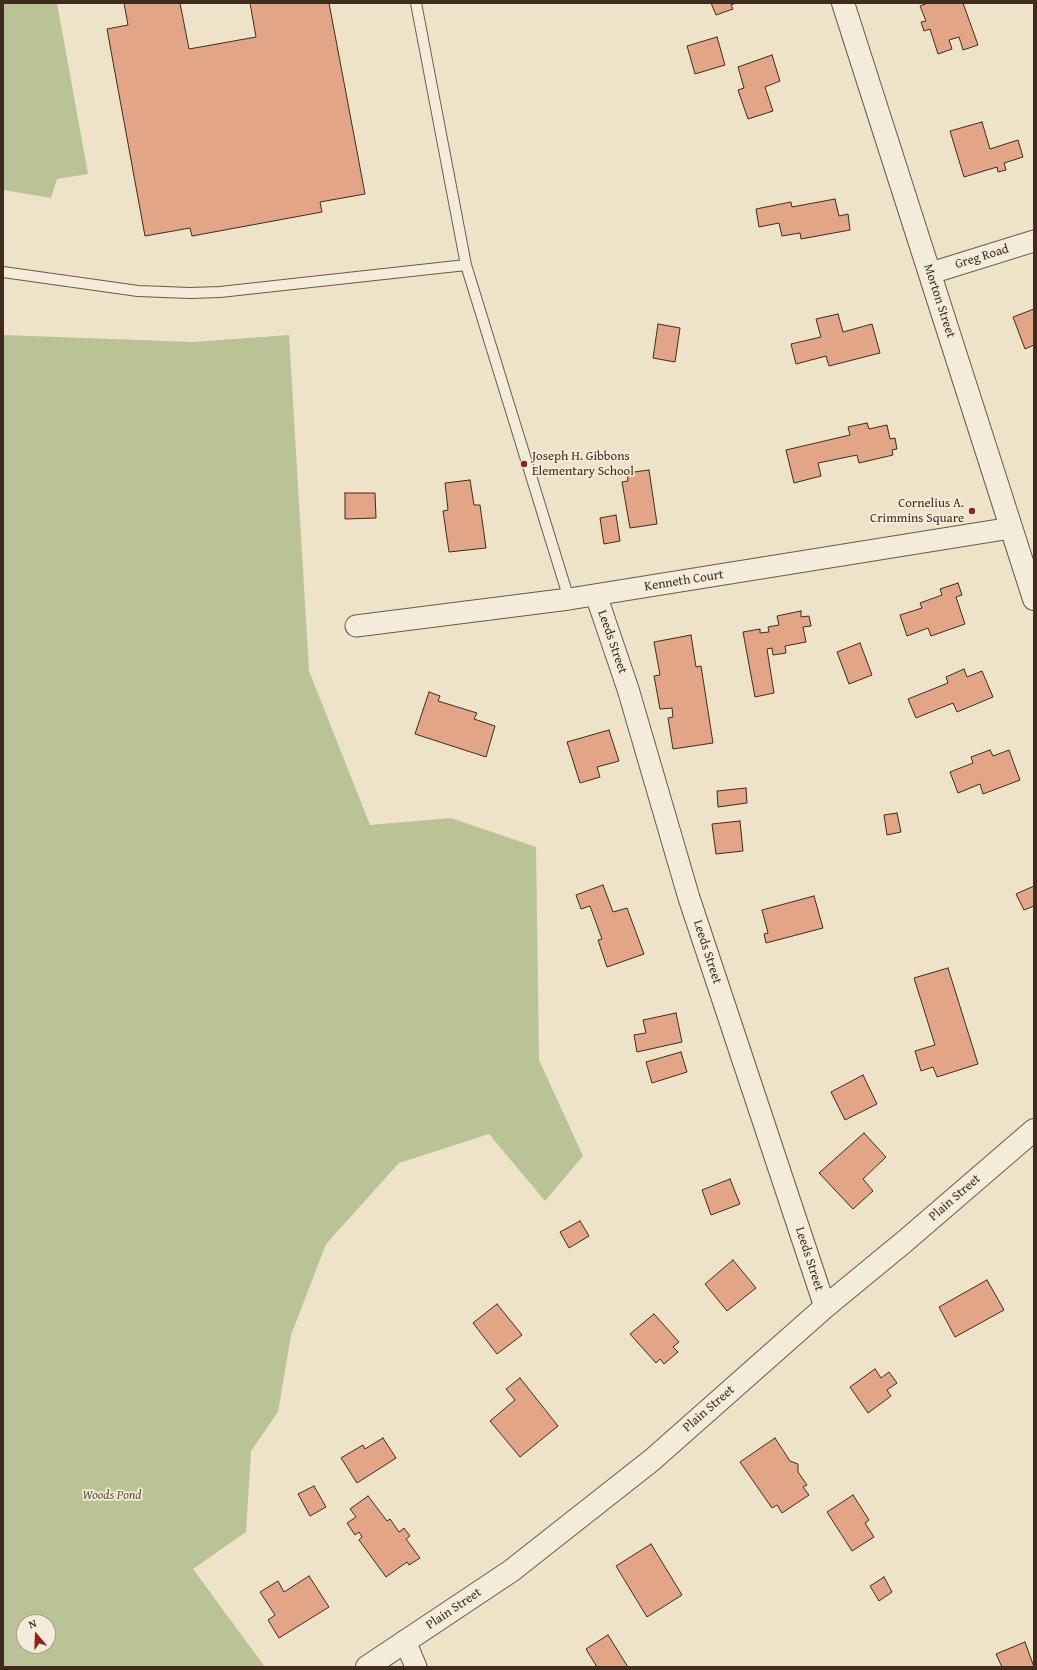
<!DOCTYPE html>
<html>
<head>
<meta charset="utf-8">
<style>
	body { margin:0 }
	#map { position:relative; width:1037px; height:1670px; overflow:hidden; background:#eee2c8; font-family:"Gentium Book Plus",serif }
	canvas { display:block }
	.frame { position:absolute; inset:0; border:4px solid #3f2c1c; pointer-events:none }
	.north { position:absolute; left:16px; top:1614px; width:40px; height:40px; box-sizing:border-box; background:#f4ecdb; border:1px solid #ac9f8f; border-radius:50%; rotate:341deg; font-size:11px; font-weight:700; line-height:16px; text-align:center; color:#3f2c1c }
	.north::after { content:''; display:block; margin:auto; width:14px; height:18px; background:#8f2418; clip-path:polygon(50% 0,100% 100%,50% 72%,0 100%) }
</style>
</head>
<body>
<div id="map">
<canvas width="1037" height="1670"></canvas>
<div class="frame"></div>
<div class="north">N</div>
</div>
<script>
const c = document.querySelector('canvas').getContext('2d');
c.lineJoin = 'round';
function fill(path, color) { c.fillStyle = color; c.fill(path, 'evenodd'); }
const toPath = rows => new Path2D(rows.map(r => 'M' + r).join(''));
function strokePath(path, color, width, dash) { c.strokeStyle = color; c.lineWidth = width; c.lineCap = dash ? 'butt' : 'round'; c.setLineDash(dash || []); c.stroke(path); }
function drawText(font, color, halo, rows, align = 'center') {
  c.font = font + ' "Gentium Book Plus",serif'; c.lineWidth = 3.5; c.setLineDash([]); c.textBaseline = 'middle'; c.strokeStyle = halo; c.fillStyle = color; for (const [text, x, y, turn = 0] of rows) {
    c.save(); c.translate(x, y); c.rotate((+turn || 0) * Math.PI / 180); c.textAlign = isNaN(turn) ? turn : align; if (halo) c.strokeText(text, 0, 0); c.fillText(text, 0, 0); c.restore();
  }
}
fill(toPath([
	[3,3,57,3,88,174,57,179,51,198,3,190],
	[3,335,193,342,289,335,309,671,370,825,451,818,536,847,539,1060,583,1156,545,1201,489,1134,399,1163,326,1244,291,1335,278,1412,251,1451,246,1532,193,1569,265,1667,3,1667],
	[24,1622,48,1622,48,1646,24,1646]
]), '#b9c395');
const building = toPath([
	[124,3,180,3,189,49,256,37,250,3,329,3,365,194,320,202,322,212,192,236,190,228,145,236,107,29,128,25,124,3],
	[711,3,736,3,731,5,733,9,716,15,711,3],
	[928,3,963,3,978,45,963,50,959,37,949,40,952,49,938,54,930,29,924,31,921,22,926,21,920,6,928,3],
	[717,37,725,65,695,74,687,46,717,37],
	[772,55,780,81,765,87,773,111,748,119,738,90,744,88,738,67,772,55],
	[982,122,990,149,1018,140,1023,157,1004,163,1006,170,998,172,997,167,964,177,950,131,982,122],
	[835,199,839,216,848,214,850,230,801,239,800,233,782,236,779,223,759,227,756,209,791,202,792,207,835,199],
	[1034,309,1034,345,1025,349,1013,317,1034,309],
	[838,314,843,332,872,324,880,353,829,366,826,356,796,364,791,344,821,337,816,319,838,314],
	[658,324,680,328,675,362,653,358,658,324],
	[867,423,869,429,887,425,890,439,895,438,897,449,892,450,893,455,859,463,857,455,818,463,821,476,794,483,786,450,850,435,848,427,867,423],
	[649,470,657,524,630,528,622,482,628,481,627,473,649,470],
	[470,480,474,505,480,505,486,548,449,552,443,511,448,510,445,483,470,480],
	[345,493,375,493,376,518,345,519,345,493],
	[616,515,620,541,604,544,600,518,616,515],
	[958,583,962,595,956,597,965,624,931,636,928,628,907,636,900,615,922,608,920,603,942,595,940,589,958,583],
	[801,611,801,617,809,616,811,626,803,627,806,642,785,646,786,653,773,655,772,648,767,649,774,693,755,697,743,632,760,629,760,633,769,632,768,627,779,625,777,616,801,611],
	[691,635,696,667,701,666,713,743,673,749,668,718,673,717,672,708,660,709,654,676,660,675,654,642,691,635],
	[860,643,872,675,849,684,837,652,860,643],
	[964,669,967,677,982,671,993,697,957,712,953,703,916,718,908,699,948,683,946,677,964,669],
	[429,692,440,696,438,701,477,713,474,719,495,726,486,757,415,734,429,692],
	[609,730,619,761,597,767,600,777,580,783,567,742,609,730],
	[990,750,993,756,1009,750,1020,780,983,794,980,784,958,793,950,772,973,763,971,757,990,750],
	[746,788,747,803,718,807,717,791,746,788],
	[897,813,901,832,887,835,884,815,897,813],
	[740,821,743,851,716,854,712,824,740,821],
	[603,885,613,912,627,908,644,954,607,967,598,940,602,939,590,906,581,909,576,895,603,885],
	[1034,886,1034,906,1024,910,1016,894,1034,886],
	[814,896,823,928,766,943,764,934,768,933,762,910,814,896],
	[948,968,978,1064,937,1077,933,1067,921,1071,915,1051,935,1045,914,978,948,968],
	[676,1013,682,1042,637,1052,634,1035,646,1033,643,1020,676,1013],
	[681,1052,687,1072,652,1083,646,1062,681,1052],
	[863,1075,877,1104,845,1120,831,1092,863,1075],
	[864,1133,886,1157,863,1179,873,1191,853,1209,819,1173,864,1133],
	[730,1179,740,1204,711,1215,702,1190,730,1179],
	[580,1221,589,1236,569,1248,560,1232,580,1221],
	[733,1260,756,1288,727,1311,705,1284,733,1260],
	[987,1280,1004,1310,955,1337,939,1307,987,1280],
	[497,1304,522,1335,497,1354,473,1323,497,1304],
	[654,1314,679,1342,673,1347,678,1352,664,1364,660,1359,656,1363,630,1334,654,1314],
	[875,1369,881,1378,889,1372,897,1383,887,1390,891,1396,868,1413,850,1387,875,1369],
	[520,1378,558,1426,520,1457,490,1421,515,1400,506,1389,520,1378],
	[383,1438,396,1458,357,1483,341,1458,363,1445,365,1449,383,1438],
	[775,1438,790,1461,798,1464,798,1472,807,1485,803,1487,809,1495,782,1513,777,1505,772,1508,740,1462,775,1438],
	[314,1486,326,1507,310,1516,298,1494,314,1486],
	[853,1495,869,1520,865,1523,874,1537,852,1551,827,1512,853,1495],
	[368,1496,387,1521,390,1519,399,1532,404,1528,410,1536,406,1539,420,1558,409,1565,407,1562,386,1577,359,1540,362,1537,359,1532,355,1535,347,1523,356,1517,350,1509,368,1496],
	[651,1544,682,1595,647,1617,616,1566,651,1544],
	[309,1576,329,1607,279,1638,268,1620,275,1615,260,1592,278,1581,284,1592,309,1576],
	[884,1577,892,1592,879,1601,870,1586,884,1577],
	[608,1635,628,1667,597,1667,586,1649,608,1635],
	[1025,1642,1034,1667,1002,1667,996,1654,1025,1642]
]);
fill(building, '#e3a587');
strokePath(building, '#3f2c1c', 1);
const service = toPath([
	[416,3,466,265,569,599],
	[3,272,138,291,190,293,220,292,466,265]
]);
const minor = toPath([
	[931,273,1034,241],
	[596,595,628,689,689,898,825,1307],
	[356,626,569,599,1011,528],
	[405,1641,416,1667]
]);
const tertiary = toPath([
	[843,3,1034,599],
	[367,1667,511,1571,652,1460,825,1307,904,1242,1034,1130]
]);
strokePath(service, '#6b5a47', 12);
strokePath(minor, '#6b5a47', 23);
strokePath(tertiary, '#6b5a47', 24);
strokePath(service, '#f4ecdb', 10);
strokePath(minor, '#f4ecdb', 21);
strokePath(tertiary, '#f4ecdb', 22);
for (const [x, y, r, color] of [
	[524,464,4,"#8f2418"],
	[972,511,4,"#8f2418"]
]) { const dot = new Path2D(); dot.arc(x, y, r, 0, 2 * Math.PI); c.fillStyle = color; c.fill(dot); strokePath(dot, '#f4ecdb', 1.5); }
drawText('13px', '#3f2c1c', '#f4ecdb', [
	["Greg Road",982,257,-17],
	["Morton Street",939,301,72],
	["Kenneth Court",684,581,-9],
	["Leeds Street",612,642,71],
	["Leeds Street",707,952,72],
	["Plain Street",955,1198,-41],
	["Leeds Street",809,1259,72],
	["Plain Street",709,1409,-41],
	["Plain Street",454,1609,-34]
]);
drawText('13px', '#3f2c1c', '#f4ecdb', [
	["Joseph H. Gibbons",532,457],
	["Elementary School",532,472],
	["Cornelius A.",964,504,"right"],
	["Crimmins Square",964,519,"right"]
], 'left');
drawText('italic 13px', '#5e523a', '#f4ecdb', [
	["Woods Pond",112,1496]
]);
</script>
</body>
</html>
